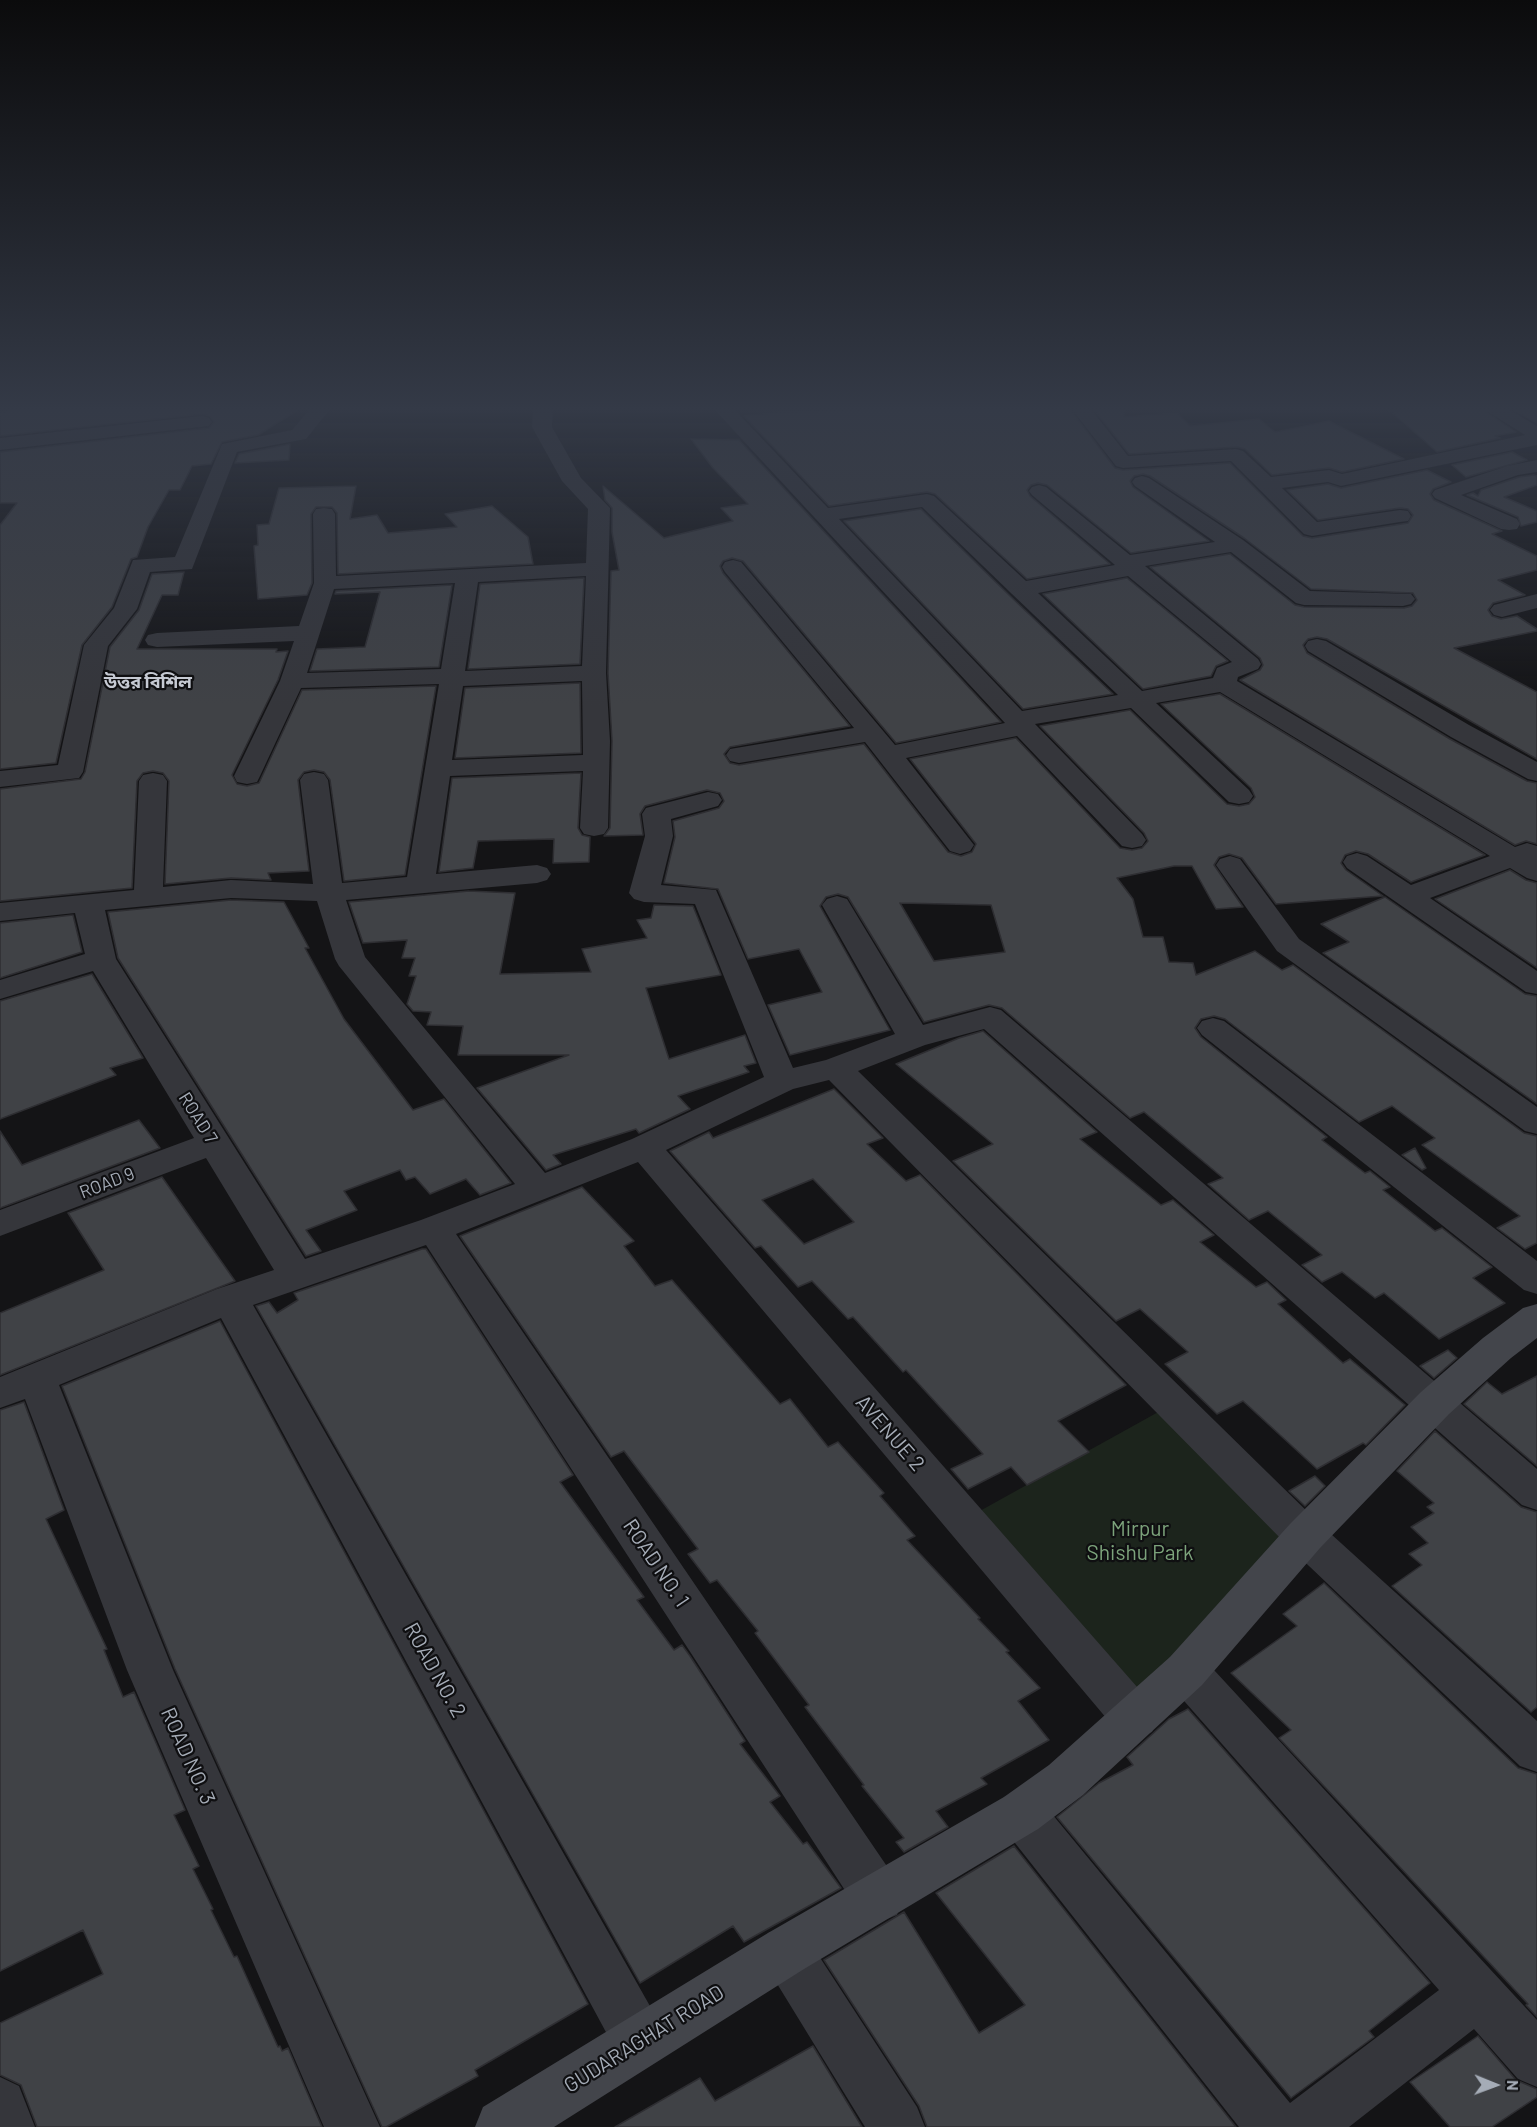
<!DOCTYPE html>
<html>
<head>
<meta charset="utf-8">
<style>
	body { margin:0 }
	#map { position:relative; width:1537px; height:2127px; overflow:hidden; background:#141416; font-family:Barlow,sans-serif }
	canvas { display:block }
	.north { position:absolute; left:1465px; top:2055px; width:60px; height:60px; -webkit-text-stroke:4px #0f0f11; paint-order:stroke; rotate:91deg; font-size:16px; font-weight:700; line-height:24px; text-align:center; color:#a5acb7 }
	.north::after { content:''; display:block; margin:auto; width:21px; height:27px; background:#a5acb7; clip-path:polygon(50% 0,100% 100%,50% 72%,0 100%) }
</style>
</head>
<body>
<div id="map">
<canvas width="1537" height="2127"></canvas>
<div class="north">N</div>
</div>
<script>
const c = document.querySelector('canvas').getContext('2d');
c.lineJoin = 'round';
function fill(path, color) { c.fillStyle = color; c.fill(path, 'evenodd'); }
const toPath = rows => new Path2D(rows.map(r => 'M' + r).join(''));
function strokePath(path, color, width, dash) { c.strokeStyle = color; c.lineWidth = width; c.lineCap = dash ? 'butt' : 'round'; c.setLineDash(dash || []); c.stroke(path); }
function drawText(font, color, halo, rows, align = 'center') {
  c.font = font + ' Barlow,"Noto Sans Bengali",sans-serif'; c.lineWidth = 4.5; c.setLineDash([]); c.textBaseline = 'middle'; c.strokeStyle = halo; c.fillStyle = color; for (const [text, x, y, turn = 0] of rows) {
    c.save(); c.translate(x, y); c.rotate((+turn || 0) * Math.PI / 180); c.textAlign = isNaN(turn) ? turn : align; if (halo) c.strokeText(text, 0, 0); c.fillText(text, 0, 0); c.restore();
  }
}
fill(toPath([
	[1160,1411,1286,1535,1137,1696,978,1512]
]), '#1c241c');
const building = toPath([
	[25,408,131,408,130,410,186,411,190,408,301,408,258,435,222,442,211,464,192,466,180,490,169,490,148,527,137,557,131,559,112,607,82,645,56,763,0,769,0,525,17,503,0,503,0,452,209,428,214,422,210,416,202,414,0,436,0,413,25,408],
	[1069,408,1115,468,1123,470,1230,463,1303,536,1312,538,1408,523,1413,515,1408,509,1400,508,1318,520,1287,490,1328,484,1341,488,1427,470,1451,482,1433,489,1430,494,1434,500,1502,531,1492,534,1537,556,1537,570,1498,580,1525,595,1493,603,1488,610,1492,616,1501,619,1517,616,1537,629,1537,631,1454,648,1537,692,1537,759,1327,639,1317,637,1308,639,1303,645,1307,653,1450,739,1527,781,1537,783,1537,844,1526,841,1515,845,1240,680,1260,670,1263,665,1260,658,1150,567,1230,554,1295,605,1304,607,1404,608,1412,606,1417,600,1413,593,1311,589,1244,538,1150,476,1143,474,1134,476,1130,481,1133,487,1209,541,1131,553,1047,485,1038,483,1031,485,1027,490,1030,496,1110,564,1027,579,935,494,927,492,829,506,744,416,783,412,1069,408],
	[1093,408,1124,408,1124,417,1177,413,1190,426,1259,419,1275,432,1329,421,1404,459,1342,472,1329,468,1272,475,1245,449,1237,447,1129,454,1093,408],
	[1387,408,1480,408,1516,432,1495,436,1500,438,1437,452,1387,408],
	[1511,408,1537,408,1537,423,1511,408],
	[691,439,739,440,1001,722,896,743,743,561,732,558,723,561,720,566,723,573,850,726,730,747,724,754,730,763,739,765,864,744,948,852,961,856,972,852,976,844,910,759,1016,738,1120,848,1132,850,1142,848,1148,841,1144,833,1040,726,1130,710,1227,804,1239,806,1249,804,1255,797,1251,788,1161,704,1220,694,1485,855,1411,882,1368,854,1356,851,1345,855,1341,863,1346,870,1383,896,1276,904,1242,858,1229,854,1219,857,1214,865,1243,907,1216,909,1192,866,1174,866,1117,878,1133,899,1143,937,1163,937,1169,962,1193,963,1196,975,1255,951,1282,970,1293,965,1524,1133,1537,1136,1537,1243,1525,1249,1497,1228,1520,1216,1422,1145,1435,1138,1392,1106,1359,1122,1225,1019,1214,1016,1201,1019,1195,1028,1201,1037,1327,1137,1322,1140,1365,1173,1370,1171,1390,1187,1383,1190,1435,1231,1442,1228,1492,1267,1473,1278,1505,1303,1439,1339,1384,1293,1375,1298,1342,1272,1322,1282,1302,1265,1322,1255,1268,1211,1249,1220,1208,1184,1223,1178,1144,1112,1130,1118,1002,1008,989,1005,924,1022,848,897,838,894,826,897,820,906,890,1030,790,1055,768,1005,822,992,799,949,748,959,718,889,664,883,675,837,673,821,719,808,724,801,720,793,707,790,645,806,640,814,643,835,604,836,610,828,612,741,608,673,611,571,619,570,612,532,612,508,605,500,603,486,664,538,733,521,721,508,748,504,713,468,691,439],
	[900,903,991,905,1005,952,934,961,900,903],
	[290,444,289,460,235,463,239,454,290,444],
	[1512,452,1527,460,1466,477,1452,465,1512,452],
	[1534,475,1537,476,1537,485,1504,497,1537,511,1537,522,1521,526,1518,517,1467,495,1473,493,1478,496,1481,490,1519,477,1534,475],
	[356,486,350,519,377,515,388,533,457,527,445,514,492,506,528,537,533,564,338,574,337,513,332,507,316,507,311,514,312,583,307,595,258,599,254,546,258,545,257,525,269,524,279,488,356,486],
	[921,509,1010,596,1113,694,1023,709,844,521,921,509],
	[184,572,178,595,162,595,137,649,277,649,276,652,288,651,278,680,232,775,237,784,247,786,259,783,302,690,436,686,405,875,344,881,330,780,324,772,314,770,304,772,298,780,309,871,268,873,271,880,231,878,165,884,169,781,163,773,153,771,143,773,137,781,132,888,0,901,0,789,81,779,85,772,110,647,139,610,152,574,184,572],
	[584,578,580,664,468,669,480,584,584,578],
	[1127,578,1228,661,1216,666,1211,676,1143,689,1043,594,1127,578],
	[452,585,439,667,310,671,317,649,365,647,380,592,335,594,336,591,452,585],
	[580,683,581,753,455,758,465,688,580,683],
	[581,773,578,828,582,835,590,837,589,862,553,863,554,839,478,841,473,868,439,872,452,778,581,773],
	[1510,870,1526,880,1537,883,1537,968,1435,899,1510,870],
	[469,891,515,893,500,974,591,972,582,949,647,938,637,920,651,918,654,905,693,906,721,975,646,988,669,1059,745,1035,756,1063,744,1066,749,1072,678,1096,690,1109,639,1133,636,1129,553,1155,561,1164,546,1170,477,1088,569,1055,458,1055,463,1026,427,1025,431,1012,413,1011,407,1004,416,976,409,976,415,958,402,958,407,940,363,943,349,902,469,891],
	[1385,897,1525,994,1537,996,1537,1104,1323,953,1349,942,1321,924,1385,897],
	[231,900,284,902,309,948,305,948,344,1019,413,1110,444,1099,511,1183,480,1195,466,1179,430,1194,415,1177,406,1180,400,1170,344,1191,357,1210,306,1230,321,1251,306,1256,118,958,108,912,231,900],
	[73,915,82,952,0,978,0,923,73,915],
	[92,974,143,1058,110,1068,116,1075,0,1119,0,1001,92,974],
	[983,1031,1097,1132,1080,1139,1161,1205,1173,1200,1214,1235,1200,1242,1256,1287,1267,1282,1286,1300,1278,1304,1343,1363,1350,1359,1405,1405,1366,1445,1363,1443,1317,1469,1243,1401,1217,1414,1165,1364,1188,1352,1140,1309,1116,1321,953,1161,993,1144,896,1064,959,1038,983,1031],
	[834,1089,883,1138,867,1144,906,1181,920,1175,1126,1385,1058,1421,1089,1452,1027,1485,1011,1467,968,1489,951,1469,983,1454,906,1370,903,1372,853,1317,848,1319,812,1281,798,1287,761,1246,755,1248,670,1151,709,1132,713,1138,834,1089],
	[813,1179,854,1222,804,1244,762,1200,813,1179],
	[139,1120,160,1148,0,1208,0,1131,22,1165,139,1120],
	[1415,1148,1426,1168,1422,1170,1402,1155,1415,1148],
	[162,1177,235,1281,0,1375,0,1313,104,1270,68,1213,162,1177],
	[582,1187,634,1241,624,1246,655,1286,672,1280,780,1404,790,1399,828,1447,838,1442,884,1493,880,1496,915,1536,907,1540,980,1618,978,1619,1009,1651,1006,1652,1040,1688,1018,1701,1049,1740,981,1778,987,1784,936,1811,948,1827,904,1852,896,1842,904,1838,862,1786,864,1785,805,1707,809,1705,755,1633,758,1631,717,1580,710,1583,688,1554,698,1549,624,1451,611,1457,460,1236,582,1187],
	[422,1249,426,1249,573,1475,560,1482,644,1597,637,1600,674,1650,682,1645,690,1656,745,1741,740,1744,780,1796,770,1802,803,1844,807,1842,841,1888,744,1942,733,1926,640,1983,256,1306,269,1302,277,1313,298,1300,294,1293,422,1249],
	[220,1321,588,2004,475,2070,478,2076,386,2127,382,2127,175,1669,62,1386,220,1321],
	[1448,1350,1457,1358,1434,1378,1420,1366,1448,1350],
	[1537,1376,1537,1466,1464,1404,1487,1382,1502,1394,1537,1376],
	[24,1402,64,1510,46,1519,107,1649,104,1650,123,1697,134,1692,185,1810,174,1815,199,1866,193,1869,213,1909,211,1910,234,1957,237,1956,278,2047,280,2046,282,2051,288,2048,322,2127,37,2127,21,2085,0,2075,0,2023,103,1974,83,1930,0,1971,0,1410,24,1402],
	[1435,1431,1521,1507,1537,1512,1537,1707,1531,1712,1392,1586,1422,1565,1409,1554,1428,1543,1411,1527,1434,1513,1427,1507,1434,1503,1397,1471,1435,1431],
	[1315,1476,1325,1486,1305,1506,1289,1491,1315,1476],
	[1324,1583,1518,1768,1537,1774,1537,2017,1526,2005,1528,2004,1279,1738,1291,1730,1231,1673,1297,1626,1283,1614,1324,1583],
	[1188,1709,1430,1983,1369,2031,1374,2037,1291,2098,1057,1817,1099,1783,1133,1765,1127,1757,1169,1719,1188,1709],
	[1014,1846,1236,2127,927,2127,919,2106,824,1960,904,1912,979,2033,1025,2005,936,1893,1014,1846],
	[1478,2036,1516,2080,1537,2089,1537,2097,1492,2127,1450,2127,1410,2082,1478,2036],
	[813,2046,862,2127,615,2127,700,2078,715,2101,813,2046]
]);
fill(building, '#404246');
strokePath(building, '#2e2e32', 1.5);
fill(toPath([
	[311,408,331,408,306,439,237,452,192,569,150,572,137,609,108,646,83,772,79,778,0,787,0,771,58,765,84,645,114,608,133,560,175,557,222,444,292,430,311,408],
	[533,408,553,408,552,427,581,478,610,508,606,673,610,741,608,828,604,834,594,836,584,834,580,828,583,771,450,776,436,874,537,865,547,868,551,874,547,880,537,883,346,900,365,957,545,1173,632,1139,764,1077,695,904,644,902,634,899,629,893,645,836,642,814,646,808,708,792,718,794,722,800,718,806,671,819,673,836,661,885,716,890,793,1068,826,1060,895,1034,822,905,827,899,837,896,847,899,923,1025,990,1007,1001,1010,1537,1469,1537,1510,1522,1505,984,1029,925,1045,858,1071,1320,1524,1537,1721,1537,1772,1520,1766,1290,1548,829,1080,793,1089,666,1150,1152,1704,1158,1718,1152,1732,1135,1738,1118,1732,638,1162,456,1234,897,1881,904,1898,897,1915,879,1922,861,1915,426,1245,253,1305,659,2022,667,2041,659,2060,640,2068,621,2060,221,1318,59,1385,173,1670,380,2127,324,2127,127,1670,25,1399,0,1408,0,1377,217,1289,274,1270,206,1158,0,1236,0,1210,194,1138,93,971,0,999,0,980,85,954,75,913,0,921,0,903,134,890,139,781,143,775,153,773,163,775,167,781,163,887,231,880,313,884,300,780,304,774,314,772,324,774,328,780,342,883,407,877,439,684,301,688,260,776,257,782,247,784,237,782,234,776,280,681,294,641,157,647,148,645,145,640,148,635,157,633,299,626,314,583,313,514,316,509,324,508,332,509,335,514,336,576,586,563,588,509,562,481,532,427,533,408],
	[586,576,582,666,465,671,478,582,586,576],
	[455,583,441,669,307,673,334,589,455,583],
	[582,681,583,755,452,760,463,686,582,681],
	[231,898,317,901,335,959,339,966,515,1184,421,1220,305,1259,116,959,105,910,231,898],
	[713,408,733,408,828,508,927,494,934,496,1026,581,1115,565,1032,495,1029,491,1032,487,1039,485,1046,487,1130,555,1215,542,1135,486,1132,482,1135,478,1142,476,1149,478,1243,540,1310,591,1411,594,1415,599,1411,604,1403,606,1304,605,1296,603,1231,552,1145,566,1258,659,1261,664,1258,669,1238,677,1237,681,1515,847,1527,843,1537,846,1537,881,1527,878,1510,868,1430,898,1537,971,1537,994,1526,992,1347,868,1343,862,1347,856,1357,853,1367,856,1411,885,1490,856,1220,692,1156,703,1249,790,1253,796,1249,802,1239,804,1229,802,1131,708,1035,724,1142,834,1146,840,1142,846,1132,848,1122,846,1017,736,906,758,974,845,970,851,960,854,950,851,865,742,739,763,730,761,726,755,730,749,854,728,725,572,722,567,725,562,733,560,741,562,895,745,1005,723,713,408],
	[922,507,1012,594,1118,695,1022,711,839,519,922,507],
	[1128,576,1232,662,1217,668,1213,678,1142,691,1038,593,1128,576],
	[1071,408,1090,408,1128,456,1236,449,1243,451,1271,477,1329,470,1342,474,1525,435,1482,408,1506,408,1537,426,1537,445,1341,486,1328,482,1282,488,1317,522,1400,510,1408,511,1411,516,1408,521,1400,522,1312,536,1304,534,1231,461,1123,468,1116,466,1071,408],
	[202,416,209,418,212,422,209,426,0,450,0,438,202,416],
	[1537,460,1537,472,1518,475,1461,495,1517,519,1520,524,1517,529,1509,530,1501,529,1435,498,1432,494,1435,490,1507,466,1537,460],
	[1537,594,1537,608,1502,617,1494,615,1490,610,1494,605,1537,594],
	[1317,639,1326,641,1469,725,1537,762,1537,781,1528,779,1451,737,1308,651,1305,646,1308,641,1317,639],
	[1230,856,1240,859,1299,939,1537,1107,1537,1134,1525,1131,1277,951,1216,865,1220,859,1230,856],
	[1213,1018,1224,1021,1537,1261,1537,1294,1524,1290,1202,1035,1197,1028,1202,1021,1213,1018],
	[1186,1651,1202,1657,1537,2020,1537,2087,1518,2079,1474,2029,1349,2127,1239,2127,1004,1829,997,1813,1004,1797,1021,1791,1038,1797,1290,2103,1439,1990,1170,1685,1163,1671,1170,1657,1186,1651],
	[786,1926,804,1933,917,2107,925,2127,865,2127,768,1969,760,1951,768,1933,786,1926],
	[0,2077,19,2086,35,2127,0,2127,0,2077]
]), '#35363b');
fill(toPath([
	[1537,1304,1537,1338,1511,1358,1449,1414,1320,1548,1202,1685,1083,1795,1038,1829,804,1969,554,2127,475,2127,483,2107,768,1933,1004,1797,1049,1765,1170,1657,1290,1524,1421,1392,1483,1338,1523,1308,1537,1304]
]), '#43454b');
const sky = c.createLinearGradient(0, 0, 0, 706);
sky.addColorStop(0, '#0b0b0c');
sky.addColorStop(0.58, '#343a47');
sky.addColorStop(1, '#343a4700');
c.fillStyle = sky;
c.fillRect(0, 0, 1537, 706);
drawText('bold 18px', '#c6cad3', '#0f0f11', [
	["উত্তর বিশিল",148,682]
]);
drawText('18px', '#a5acb7', '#0f0f11', [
	["ROAD 7",198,1118,58],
	["ROAD 9",107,1183,-21]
]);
drawText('21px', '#a5acb7', '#0f0f11', [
	["AVENUE 2",890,1433,49],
	["ROAD NO. 1",656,1563,56],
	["ROAD NO. 2",435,1670,61],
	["ROAD NO. 3",188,1756,66],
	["GUDARAGHAT ROAD",644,2039,-32]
]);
drawText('21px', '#7ca37b', '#0f0f11', [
	["Mirpur",1140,1529],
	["Shishu Park",1140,1553]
]);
</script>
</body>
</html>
